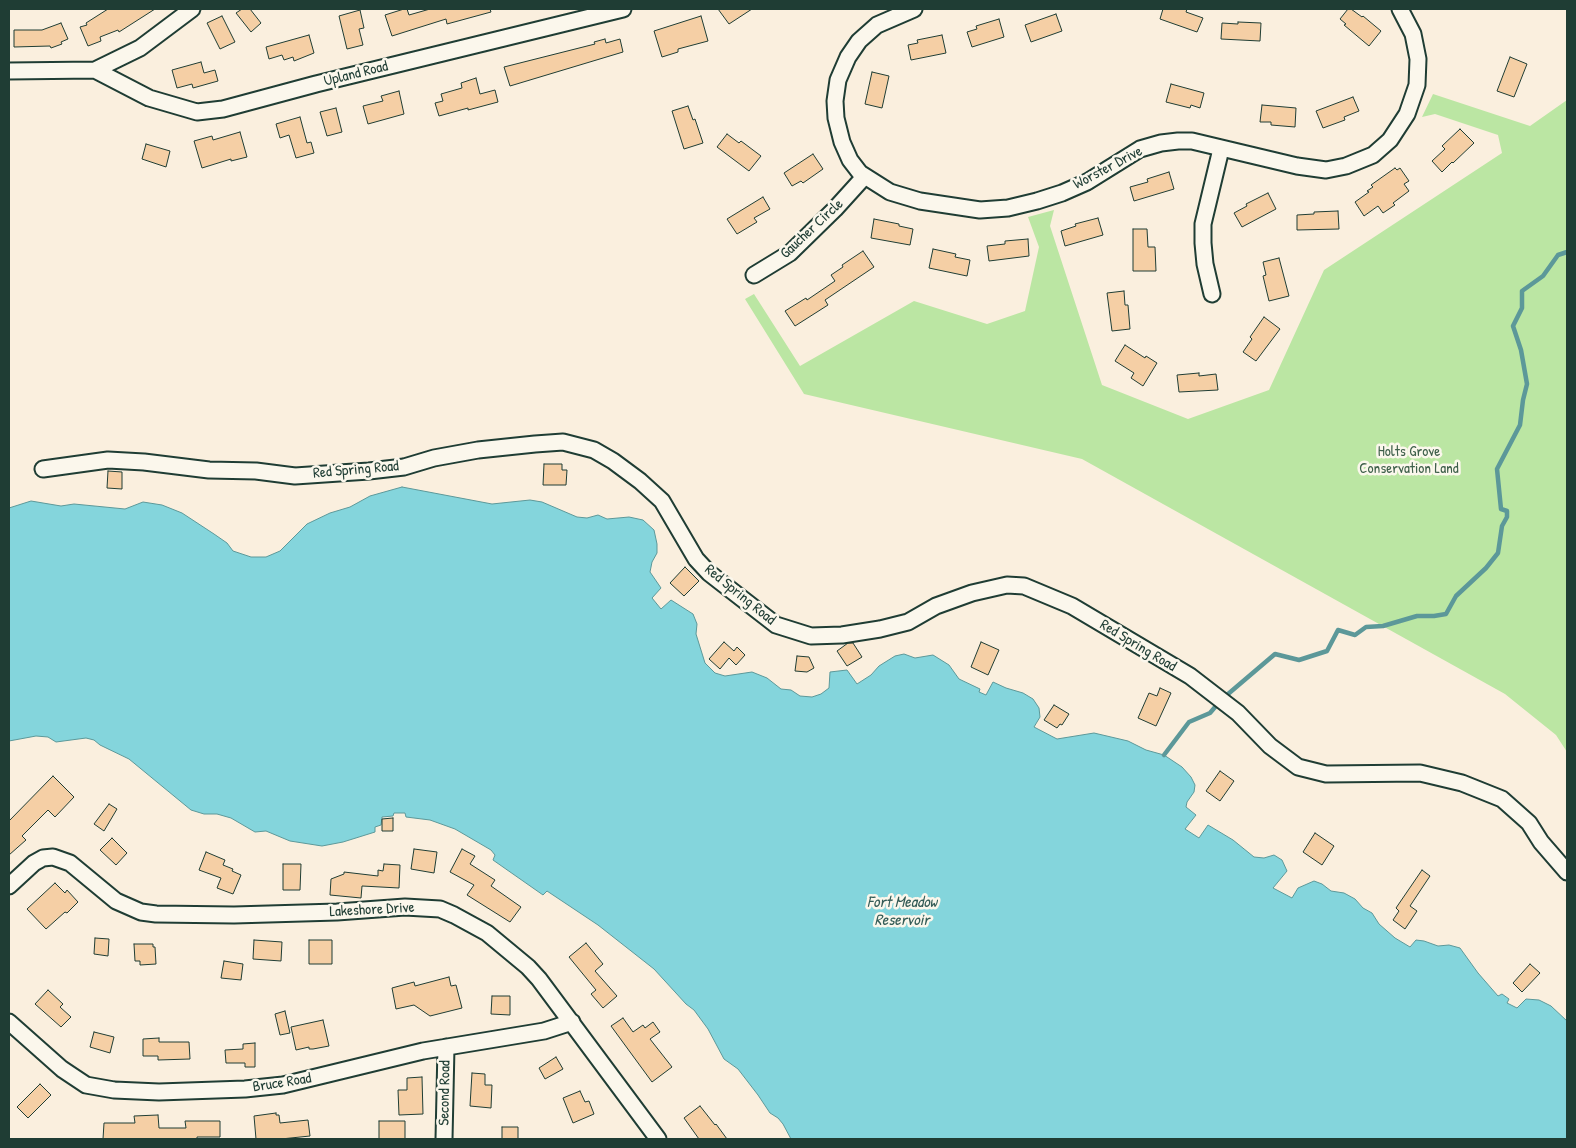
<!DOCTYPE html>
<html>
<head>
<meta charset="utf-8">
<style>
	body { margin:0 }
	#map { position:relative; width:1576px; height:1148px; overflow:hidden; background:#faefde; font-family:"Patrick Hand",sans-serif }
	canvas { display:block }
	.frame { position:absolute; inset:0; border:10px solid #1f3d34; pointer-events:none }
</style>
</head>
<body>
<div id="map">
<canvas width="1576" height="1148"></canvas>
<div class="frame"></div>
</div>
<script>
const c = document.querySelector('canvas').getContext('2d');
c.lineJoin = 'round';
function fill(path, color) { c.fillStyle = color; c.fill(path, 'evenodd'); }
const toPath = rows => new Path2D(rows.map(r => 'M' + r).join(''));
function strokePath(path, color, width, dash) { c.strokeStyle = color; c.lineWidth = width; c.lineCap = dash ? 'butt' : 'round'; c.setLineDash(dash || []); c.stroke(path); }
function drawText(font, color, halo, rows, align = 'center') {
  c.font = font + ' "Patrick Hand",sans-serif'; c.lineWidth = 5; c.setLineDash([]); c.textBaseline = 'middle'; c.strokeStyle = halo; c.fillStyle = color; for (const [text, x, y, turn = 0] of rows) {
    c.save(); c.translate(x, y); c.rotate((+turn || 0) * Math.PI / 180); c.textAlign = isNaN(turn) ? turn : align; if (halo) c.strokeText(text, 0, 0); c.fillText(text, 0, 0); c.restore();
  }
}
fill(toPath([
	[1433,94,1530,126,1567,100,1567,752,1556,735,1505,694,1082,459,804,394,745,299,754,294,800,366,914,301,987,324,1025,311,1039,247,1028,217,1054,210,1050,226,1102,385,1188,419,1269,390,1324,270,1502,153,1498,135,1435,114,1422,117]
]), '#bbe6a3');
const water = toPath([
	[402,487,492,504,530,500,542,502,577,517,587,518,598,515,607,519,629,517,643,520,654,530,657,544,657,553,652,562,650,572,661,588,652,598,661,609,671,600,693,614,697,624,696,634,705,663,715,673,725,676,752,672,767,678,781,689,791,690,800,696,812,697,821,694,829,688,830,672,847,670,857,684,871,675,879,666,895,656,904,654,915,658,933,655,949,665,959,679,980,689,979,692,986,695,993,682,1006,688,1023,693,1033,699,1039,708,1040,717,1034,727,1057,739,1094,733,1128,741,1146,750,1164,755,1182,767,1191,777,1195,785,1194,792,1187,802,1186,807,1196,815,1185,829,1199,838,1208,825,1233,840,1254,857,1264,858,1274,855,1282,860,1287,871,1273,888,1292,898,1298,888,1314,881,1322,884,1331,891,1344,893,1355,899,1363,908,1372,913,1379,924,1395,938,1410,947,1416,940,1424,941,1438,946,1449,945,1460,948,1478,973,1498,996,1502,994,1509,999,1507,1003,1517,1008,1526,999,1539,1000,1551,1006,1567,1021,1567,1139,791,1139,783,1124,778,1118,770,1113,758,1095,738,1069,724,1059,708,1029,694,1010,686,1004,654,969,598,925,547,891,543,895,493,860,495,855,491,850,455,829,430,820,406,817,405,813,394,813,393,816,382,817,381,825,375,827,375,832,343,842,322,846,290,841,266,831,255,832,231,818,217,814,204,814,191,810,129,759,100,745,94,740,86,738,56,742,48,737,36,736,9,741,9,508,31,501,61,506,74,504,125,509,143,502,162,505,182,513,214,534,227,543,233,551,251,557,266,557,280,551,307,524,330,513,350,507,370,496,402,487]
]);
fill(water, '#84d5dc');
strokePath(water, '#5c9899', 1);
strokePath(toPath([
	[1164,755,1189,722,1210,713,1221,700,1275,654,1299,660,1327,651,1338,630,1355,635,1366,627,1383,626,1417,616,1434,616,1446,614,1456,596,1486,568,1498,553,1502,526,1507,517,1507,511,1501,509,1497,469,1520,425,1523,400,1527,384,1521,350,1513,326,1522,308,1522,291,1543,276,1558,255,1567,252]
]), '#5c9899', 4.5);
const building = toPath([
	[108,9,155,9,119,32,118,30,100,37,101,41,88,46,80,27,87,25,86,23,108,9],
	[242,9,250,9,261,23,251,32,236,13,242,9],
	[404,9,407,9,409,15,430,9,490,9,491,12,447,24,446,19,392,36,385,15,404,9],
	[718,9,752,9,729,24,718,9],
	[1163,9,1187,9,1186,12,1203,18,1197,32,1160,19,1163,9],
	[1348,9,1351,9,1362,17,1363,16,1381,31,1369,46,1344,25,1346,24,1340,19,1348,9],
	[360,10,364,28,359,29,363,45,347,49,339,16,360,10],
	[1056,14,1062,31,1031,42,1025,25,1056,14],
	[222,16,235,42,220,49,207,23,222,16],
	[701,16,708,41,678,49,678,52,662,57,654,31,701,16],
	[999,19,1004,37,972,47,967,32,977,29,976,26,999,19],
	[1238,22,1261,23,1260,41,1221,39,1222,23,1238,24,1238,22],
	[61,23,68,39,61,42,62,44,51,48,50,46,14,47,14,30,42,30,61,23],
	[309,35,314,53,294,61,293,57,284,60,282,55,269,59,266,47,309,35],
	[942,35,946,53,911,60,908,45,918,43,917,40,942,35],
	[605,39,606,43,620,39,623,52,510,86,504,67,595,44,594,42,605,39],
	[1510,57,1527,64,1514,97,1497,91,1510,57],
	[201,62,204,73,215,70,218,81,193,88,192,84,177,88,172,70,201,62],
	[872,72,889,76,882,108,865,104,872,72],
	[476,78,480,94,495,90,498,102,468,110,468,108,439,116,435,103,443,101,441,94,462,88,461,83,476,78],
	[1171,84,1204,93,1200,108,1191,105,1190,108,1166,102,1171,84],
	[399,91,404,114,368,124,363,106,383,101,381,96,399,91],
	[1353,97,1359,111,1344,117,1345,120,1323,128,1316,111,1353,97],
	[1262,105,1296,108,1295,127,1271,125,1271,122,1260,122,1262,105],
	[688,106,693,120,695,119,703,143,684,149,672,111,688,106],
	[336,108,342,132,327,136,320,112,336,108],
	[300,117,307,143,311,142,314,153,296,158,289,135,280,138,276,124,300,117],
	[1460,129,1474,143,1453,163,1452,162,1442,172,1432,161,1445,149,1442,146,1460,129],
	[240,132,247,157,231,161,231,159,202,168,194,141,212,136,213,140,240,132],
	[727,134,739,143,741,141,761,156,749,171,717,147,727,134],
	[146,144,170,151,166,167,142,159,146,144],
	[813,154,823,169,803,183,801,181,792,186,784,173,813,154],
	[1395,168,1397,170,1400,168,1409,181,1404,184,1409,191,1393,203,1395,205,1383,213,1378,206,1364,216,1355,202,1369,192,1367,191,1373,187,1371,185,1395,168],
	[1169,172,1174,189,1134,201,1130,187,1148,182,1147,179,1169,172],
	[1268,193,1276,209,1242,227,1234,213,1247,206,1246,204,1268,193],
	[763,197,770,209,754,218,757,222,737,234,727,219,763,197],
	[1338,211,1339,229,1297,230,1297,215,1314,214,1314,212,1338,211],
	[1098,218,1103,235,1065,246,1061,231,1076,226,1075,224,1098,218],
	[874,219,899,224,899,226,913,229,910,245,871,238,874,219],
	[1133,229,1147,229,1148,247,1155,247,1156,271,1133,271,1133,229],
	[1028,239,1029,256,989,261,987,246,1005,244,1005,241,1028,239],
	[933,249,956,254,955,257,970,260,967,276,929,268,933,249],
	[863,251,874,267,825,300,828,305,795,326,785,311,806,298,807,300,835,281,831,275,843,267,842,265,863,251],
	[1279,258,1289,296,1269,301,1263,276,1266,275,1263,262,1279,258],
	[1124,291,1125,305,1128,305,1130,329,1112,331,1107,293,1124,291],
	[1264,317,1280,329,1256,361,1243,352,1252,339,1250,337,1264,317],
	[1125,345,1145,358,1146,356,1157,363,1143,386,1131,378,1134,373,1115,361,1125,345],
	[1199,373,1199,376,1216,374,1218,390,1179,392,1177,375,1199,373],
	[544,464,562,464,562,470,567,470,566,485,543,485,544,464],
	[108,471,122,472,122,489,107,488,108,471],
	[685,567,699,581,684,596,670,583,685,567],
	[724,642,734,651,737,647,745,655,736,665,729,658,720,669,709,659,724,642],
	[981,642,999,650,988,675,971,667,981,642],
	[848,643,853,643,862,657,847,666,837,651,848,643],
	[797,656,809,657,814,668,807,672,795,671,797,656],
	[1160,688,1171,693,1156,726,1138,718,1149,693,1157,696,1160,688],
	[1054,705,1069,714,1062,725,1060,724,1057,728,1044,720,1054,705],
	[1220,771,1234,781,1220,801,1206,791,1220,771],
	[53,776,74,797,55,817,48,810,22,836,26,840,9,855,9,821,53,776],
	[109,804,117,809,104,831,94,824,109,804],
	[393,818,393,831,382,831,382,819,393,818],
	[1315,833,1334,846,1322,865,1303,852,1315,833],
	[112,838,127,853,116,865,100,850,112,838],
	[414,849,437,852,434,873,411,869,414,849],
	[462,849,475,856,470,864,495,880,491,886,521,907,510,922,467,895,474,885,450,872,462,849],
	[206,852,225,860,223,865,233,869,232,871,241,875,233,894,217,888,221,878,199,870,206,852],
	[283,864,301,864,300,890,283,890,283,864],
	[384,864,400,865,399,888,362,886,361,898,330,895,331,879,344,874,344,872,378,876,378,870,383,871,384,864],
	[1422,870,1430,876,1410,906,1417,911,1405,929,1393,920,1399,911,1396,908,1422,870],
	[55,883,65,893,67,890,78,902,67,913,65,912,46,929,27,909,55,883],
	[95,938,109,939,108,956,94,954,95,938],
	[254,940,282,942,281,961,253,959,254,940],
	[309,940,332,940,332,964,309,964,309,940],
	[586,943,603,964,595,971,617,996,603,1008,591,994,596,990,569,957,586,943],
	[134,944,153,944,153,947,155,947,156,964,140,965,140,961,135,961,134,944],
	[224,961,243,964,241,980,221,978,224,961],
	[1530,964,1540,973,1522,992,1513,983,1530,964],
	[449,977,451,986,456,985,462,1008,430,1016,414,1005,396,1009,392,988,414,982,415,986,449,977],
	[48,990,63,1004,60,1007,71,1017,61,1027,35,1004,48,990],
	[492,996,510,996,510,1015,491,1014,492,996],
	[285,1011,290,1033,280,1035,275,1014,285,1011],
	[623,1018,633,1032,643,1025,645,1028,653,1022,660,1032,650,1039,672,1067,652,1082,611,1026,623,1018],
	[323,1020,329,1046,313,1049,309,1049,309,1047,296,1050,291,1027,323,1020],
	[94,1032,114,1037,110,1053,90,1047,94,1032],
	[159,1038,159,1042,189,1042,190,1059,158,1060,158,1056,143,1056,143,1039,159,1038],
	[255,1043,255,1067,245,1067,245,1063,226,1063,225,1050,243,1049,243,1044,255,1043],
	[556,1057,563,1069,545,1079,539,1068,556,1057],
	[472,1073,485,1074,485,1085,492,1085,491,1108,470,1106,472,1073],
	[422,1077,423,1114,399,1115,398,1090,407,1090,407,1078,422,1077],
	[40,1084,51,1095,28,1118,17,1107,40,1084],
	[580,1091,585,1102,589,1101,594,1114,573,1123,563,1098,580,1091],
	[700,1106,715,1125,716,1124,727,1139,699,1139,684,1118,700,1106],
	[276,1113,276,1115,279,1115,280,1123,308,1120,310,1136,281,1139,256,1139,254,1116,276,1113],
	[158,1115,159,1128,186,1128,185,1121,220,1121,220,1137,197,1137,197,1139,103,1139,104,1123,135,1123,134,1116,158,1115],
	[379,1121,405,1121,405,1139,379,1139,379,1121],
	[502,1127,518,1127,518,1139,502,1139,502,1127]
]);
fill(building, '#f5cfa5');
strokePath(building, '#1f3d34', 1);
const minor = toPath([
	[914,9,877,25,859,41,848,57,838,80,835,101,836,118,842,142,850,160,860,173,890,192,920,201,980,210,1008,208,1037,201,1062,193,1087,182,1140,149,1161,143,1178,141,1192,141,1297,166,1326,170,1346,166,1373,155,1390,140,1407,114,1417,85,1418,59,1413,34,1400,9],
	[95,70,149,98,197,112,223,109,316,84,623,9],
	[9,71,95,70,140,48,192,9],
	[754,275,790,253,835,209,864,177],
	[1212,294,1205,264,1203,243,1203,224,1221,149],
	[43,469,108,460,144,462,209,470,256,471,295,476,369,471,404,467,434,458,478,450,535,444,563,442,594,450,613,461,640,481,662,501,696,559,709,573,776,625,811,636,842,635,880,629,908,622,936,606,972,593,1007,585,1024,586,1072,606,1190,676,1238,713,1270,746,1298,767,1326,774,1420,773,1462,783,1502,799,1529,823,1541,842,1567,872],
	[9,886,34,863,43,858,53,857,70,863,116,901,141,912,156,914,234,915,337,912,405,907,440,909,454,915,487,933,528,967,539,979,658,1139],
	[9,1022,62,1069,86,1085,114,1090,159,1092,245,1089,283,1085,423,1051,544,1031,572,1022],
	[444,1139,446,1047]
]);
strokePath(minor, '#1f3d34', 19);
strokePath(minor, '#fbf7ec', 15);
drawText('15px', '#1f3d34', '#fbf7ec', [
	["Upland Road",356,74,-14],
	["Worster Drive",1108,168,-28],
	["Gaucher Circle",812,229,-43],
	["Red Spring Road",356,470,-5],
	["Red Spring Road",740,595,39],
	["Red Spring Road",1138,646,31],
	["Lakeshore Drive",372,910,-3],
	["Bruce Road",282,1083,-9],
	["Second Road",445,1093,-89]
]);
drawText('15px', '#3e5f4a', '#fbf7ec', [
	["Holts Grove",1409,452],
	["Conservation Land",1409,469]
]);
drawText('italic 16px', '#335b56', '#fbf7ec', [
	["Fort Meadow",902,903],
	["Reservoir",902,921]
]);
</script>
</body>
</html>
